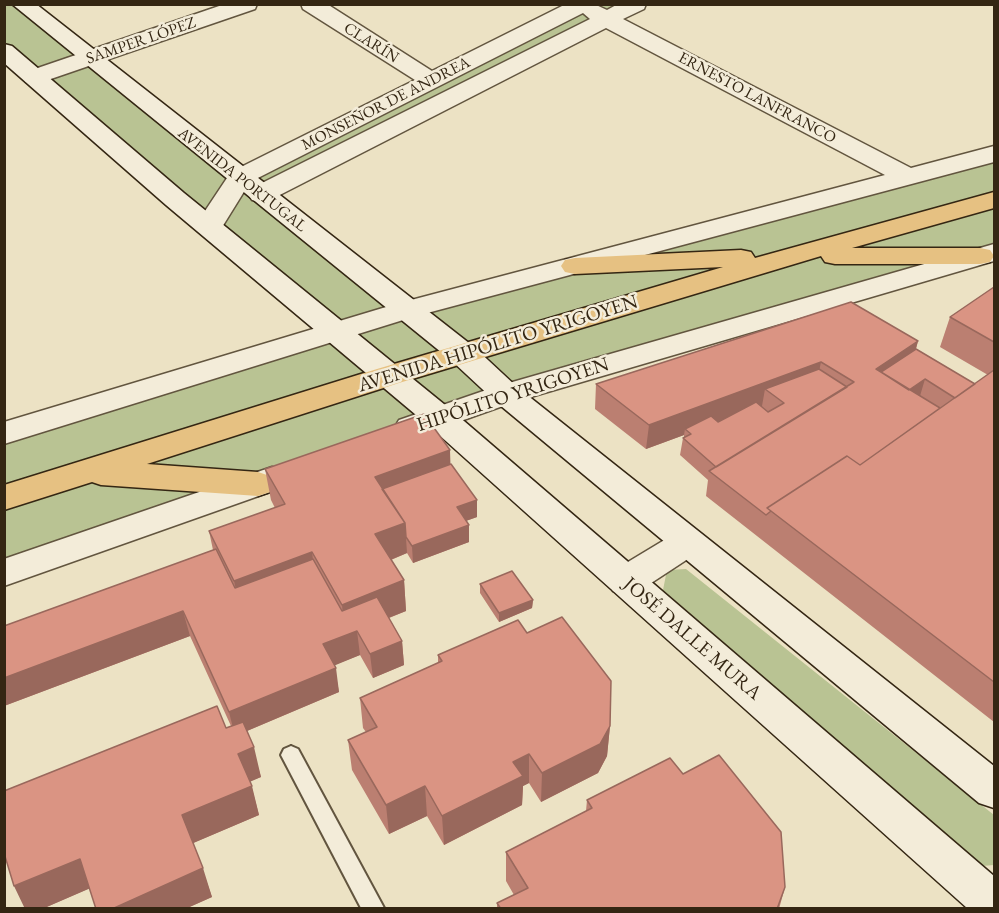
<!DOCTYPE html>
<html>
<head>
<meta charset="utf-8">
<style>
	body { margin:0 }
	#map { position:relative; width:999px; height:913px; overflow:hidden; background:#ece2c4; font-family:"EB Garamond",serif }
	canvas { display:block }
	.frame { position:absolute; inset:0; border:6px solid #342613; pointer-events:none }
</style>
</head>
<body>
<div id="map">
<canvas width="999" height="913"></canvas>
<div class="frame"></div>
</div>
<script>
const c = document.querySelector('canvas').getContext('2d');
c.lineJoin = 'round';
function fill(path, color) { c.fillStyle = color; c.fill(path, 'evenodd'); }
const toPath = rows => new Path2D(rows.map(r => 'M' + r).join(''));
function strokePath(path, color, width, dash) { c.strokeStyle = color; c.lineWidth = width; c.lineCap = dash ? 'butt' : 'round'; c.setLineDash(dash || []); c.stroke(path); }
function drawText(font, color, halo, rows, align = 'center') {
  c.font = font + ' "EB Garamond",serif'; c.lineWidth = 5; c.setLineDash([]); c.textBaseline = 'middle'; c.strokeStyle = halo; c.fillStyle = color; for (const [text, x, y, turn = 0] of rows) {
    c.save(); c.translate(x, y); c.rotate((+turn || 0) * Math.PI / 180); c.textAlign = isNaN(turn) ? turn : align; if (halo) c.strokeText(text, 0, 0); c.fillText(text, 0, 0); c.restore();
  }
}
fill(toPath([
	[4,5,22,5,240,177,584,5,636,5,261,194,406,310,994,154,994,252,506,394,5,573,5,433,337,332,5,51],
	[686,569,994,815,994,865,982,866,663,590,667,570]
]), '#b9c393');
const service = toPath([
	[291,746,298,749,384,908,361,908,281,755,284,749,291,746]
]);
const minor = toPath([
	[225,4,257,4,255,9,42,82,34,84,26,82,22,77,26,72,225,4],
	[301,4,327,4,432,71,566,4,594,4,607,10,618,4,646,4,644,9,623,19,911,168,994,146,994,162,416,316,4,444,4,422,396,304,885,175,606,28,270,200,261,202,252,200,248,194,252,188,590,19,583,13,250,182,219,232,209,234,199,232,195,226,231,172,415,80,303,9,301,4],
	[994,244,994,261,517,401,410,439,399,436,394,428,399,420,495,387,994,244],
	[272,467,284,471,289,479,284,487,4,586,4,559,272,467],
	[688,529,700,533,706,542,700,551,639,591,626,595,613,591,608,581,613,571,676,533,688,529]
]);
const secondary = toPath([
	[12,4,36,4,474,347,517,387,994,766,994,808,979,803,495,401,452,361,12,4],
	[4,44,12,46,184,193,450,409,994,876,994,908,967,908,428,425,166,205,4,63,4,44]
]);
const trunk = toPath([
	[994,192,994,208,852,248,980,248,990,250,994,256,990,262,980,264,835,264,825,262,821,256,399,383,147,464,258,472,270,476,275,484,270,492,258,496,101,485,92,482,4,510,4,485,377,369,723,267,575,274,565,272,561,266,565,260,575,258,741,250,751,252,755,258,994,192]
]);
strokePath(service, '#62553f', 4);
strokePath(minor, '#62553f', 3);
strokePath(secondary, '#342613', 3);
strokePath(trunk, '#342613', 3);
fill(service, '#f3ecd9');
fill(minor, '#f3ecd9');
fill(secondary, '#f3ecd9');
fill(trunk, '#e6c182');
fill(toPath([
	[994,287,994,722,706,496,708,480,680,455,683,438,684,438,684,435,646,449,595,409,596,384,918,341,916,349,975,384,988,375,940,347,950,317],
	[451,464,477,517,466,521,469,525,469,542,413,563,407,553,391,560,404,580,406,611,389,618,402,641,404,665,373,678,360,655,334,665,339,692,247,731,261,777,250,781,259,815,193,843,212,897,185,909,96,909,90,888,42,909,25,909,226,728,231,726,190,636,4,706,4,626,213,550,209,531,275,508,271,500,265,469],
	[480,584,533,600,532,608,499,622,480,593],
	[527,633,610,726,607,756,598,773,541,802,529,783,523,786,522,805,444,845,427,816,389,834,352,770,348,740,366,732,363,728,360,698,438,663,438,655],
	[683,774,785,887,779,909,497,909,497,903,514,895,506,881,506,852,586,811,587,800]
]), '#bb7f71');
fill(toPath([
	[918,341,911,366,881,372,876,369],
	[821,362,816,386,765,389,762,406,690,433,685,429,684,435,646,449,649,425],
	[925,379,920,396,909,390],
	[450,450,451,481,376,491,375,477],
	[477,500,477,517,457,524,457,507],
	[405,523,407,553,378,565,375,534],
	[469,525,469,542,413,563,412,546],
	[312,552,316,583,241,612,234,581],
	[404,580,406,611,345,635,342,605],
	[533,600,532,608,499,622,499,613],
	[183,611,190,636,4,706,4,678],
	[357,631,360,655,326,669,323,644],
	[402,641,404,665,373,678,370,654],
	[336,668,339,692,235,736,229,712],
	[610,726,607,756,598,773,541,802,542,773],
	[254,747,261,777,245,784,238,754],
	[529,754,529,783,523,786,522,805,444,845,442,816,513,762],
	[252,786,259,815,191,844,182,815],
	[425,786,427,816,389,834,386,805],
	[80,859,93,887,42,909,25,909,14,886],
	[203,868,212,897,185,909,112,909]
]), '#99685c');
const building = toPath([
	[994,287,994,342,950,317,994,287],
	[851,302,918,341,876,369,940,408,860,465,847,456,767,508,771,511,766,515,709,471,854,382,821,362,649,425,596,384,851,302],
	[916,349,975,384,955,398,925,379,909,390,881,372,916,349],
	[819,369,847,387,716,467,683,438,691,434,685,429,711,416,718,422,756,402,768,412,784,403,765,389,819,369],
	[994,370,994,682,767,508,847,456,860,465,994,370],
	[424,414,450,450,375,477,405,523,375,534,404,580,342,605,312,552,234,581,209,531,285,504,265,469,424,414],
	[451,464,477,500,457,507,469,525,412,546,406,537,405,523,382,489,451,464],
	[216,549,235,588,313,559,342,611,377,597,402,641,370,654,357,631,323,644,336,668,229,712,183,611,4,678,4,626,216,549],
	[512,571,533,600,499,613,480,584,512,571],
	[562,617,611,681,610,726,600,744,542,773,529,754,513,762,523,776,442,816,425,786,386,805,348,740,377,727,360,698,442,661,438,655,518,620,527,633,562,617],
	[217,706,226,728,243,722,254,747,238,754,252,786,182,815,203,868,112,909,96,909,80,859,14,886,4,853,4,791,217,706],
	[719,755,781,832,785,887,777,909,501,909,497,903,528,888,506,852,592,808,587,800,670,758,683,774,719,755]
]);
fill(building, '#da9483');
strokePath(building, '#99685c', 1.5);
drawText('16px', '#342613', '#f3ecd9', [
	["SAMPER LÓPEZ",141,41,-19],
	["CLARÍN",371,43,32],
	["ERNESTO LANFRANCO",757,98,28],
	["MONSEÑOR DE ANDREA",386,104,-27],
	["AVENIDA PORTUGAL",242,180,38]
]);
drawText('20px', '#342613', '#f3ecd9', [
	["AVENIDA HIPÓLITO YRIGOYEN",498,344,-17],
	["HIPÓLITO YRIGOYEN",513,395,-18],
	["JOSÉ DALLE MURA",692,639,41]
]);
</script>
</body>
</html>
